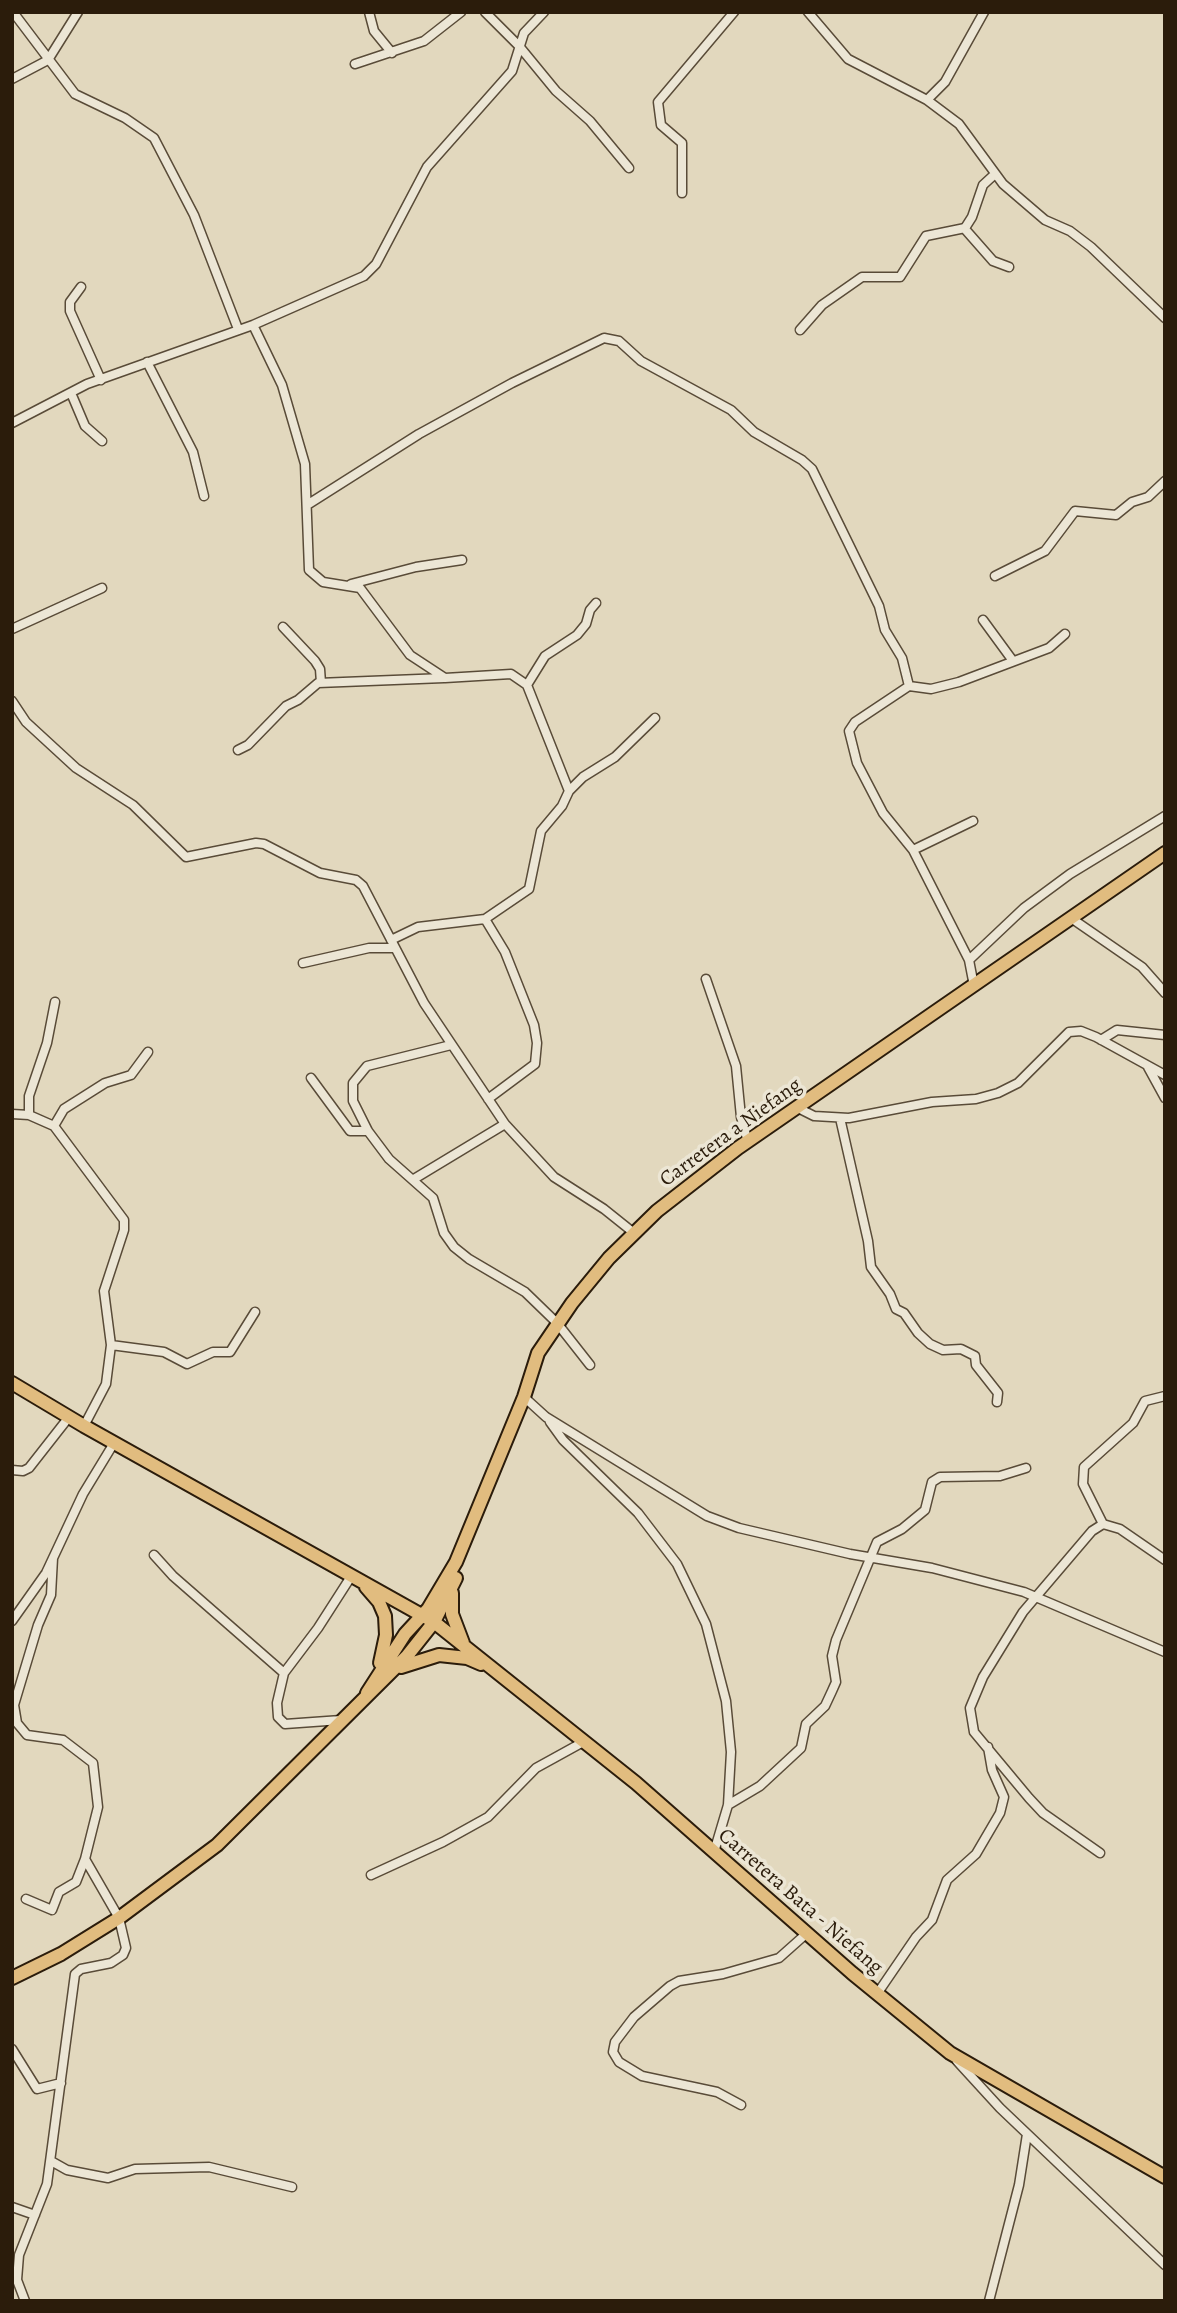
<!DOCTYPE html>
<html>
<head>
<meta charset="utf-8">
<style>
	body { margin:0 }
	#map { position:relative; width:1177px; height:2313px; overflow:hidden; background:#e2d8be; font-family:Alegreya,serif }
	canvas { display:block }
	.frame { position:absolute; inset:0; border:14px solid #2b1c0b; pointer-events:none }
</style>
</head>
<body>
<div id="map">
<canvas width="1177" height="2313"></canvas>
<div class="frame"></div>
</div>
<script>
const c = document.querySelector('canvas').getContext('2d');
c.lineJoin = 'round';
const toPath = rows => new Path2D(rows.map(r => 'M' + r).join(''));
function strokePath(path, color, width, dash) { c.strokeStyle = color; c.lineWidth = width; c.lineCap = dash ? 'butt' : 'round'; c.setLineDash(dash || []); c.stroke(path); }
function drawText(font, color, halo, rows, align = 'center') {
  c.font = font + ' Alegreya,serif'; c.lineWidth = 7; c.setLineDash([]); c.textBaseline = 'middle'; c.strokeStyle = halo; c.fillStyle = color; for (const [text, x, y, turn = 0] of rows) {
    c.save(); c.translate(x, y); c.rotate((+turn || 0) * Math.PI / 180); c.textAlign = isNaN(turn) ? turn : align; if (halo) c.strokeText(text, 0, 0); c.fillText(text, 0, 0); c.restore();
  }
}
const street = toPath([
	[13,12,75,94,125,118,154,138,194,215,238,329],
	[369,12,374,31,392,53],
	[485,12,519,46,556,91,590,121,629,168],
	[808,12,848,59,927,100,959,124,1003,184,1045,220,1070,231,1091,247,1165,318],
	[355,64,424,41,461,12],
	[12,79,48,60,78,12],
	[927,100,945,82,984,12],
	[682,193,682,143,661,125,658,102,734,12],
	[964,228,993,261,1009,267],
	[81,287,70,302,70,311,101,380],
	[253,325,282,385,305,464,309,570,323,582,360,588,410,655,445,678,511,674,527,685,569,791,562,806,541,831,529,889,485,919,418,927,391,940],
	[800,330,822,305,862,277,900,277,926,236,965,228,972,217,983,185,995,174],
	[147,362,193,452,204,496],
	[71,393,85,426,102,441],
	[12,423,87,384,253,325,364,276,376,264,427,167,512,71,524,33,544,12],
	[307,505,419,434,512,383,604,338,619,341,641,361,731,410,754,432,802,460,812,469,879,606,885,630,902,658,909,686],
	[995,576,1045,551,1075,511,1116,515,1132,502,1148,497,1165,481],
	[351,584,416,567,462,560],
	[983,620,1013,661],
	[283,627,315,661,320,669,321,683],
	[12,629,102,588],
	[527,685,545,656,577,635,586,624,590,610,596,603],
	[12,701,26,722,76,768,133,805,186,857,256,843,264,844,320,873,356,880,363,886,424,1003,505,1124,554,1177,604,1209,634,1233],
	[238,750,248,745,286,706,298,700,318,683,444,678],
	[569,791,583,777,615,757,655,718],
	[913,850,973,821],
	[1071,918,1142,967,1165,993],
	[485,919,505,952,534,1025,537,1043,535,1064,488,1099],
	[969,960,1024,908,1070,874,1165,816],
	[303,963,369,948,395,948],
	[706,979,736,1066,741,1117,748,1142],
	[974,986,969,960,913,850,883,813,857,763,849,731,855,722,909,686,931,689,959,682,1049,648,1065,634],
	[1101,1040,1117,1030,1165,1035],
	[451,1045,367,1066,353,1083,353,1101,368,1131,389,1159,433,1198,444,1233,454,1247,469,1259,525,1292,557,1323,590,1365],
	[1148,1067,1165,1098],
	[311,1078,350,1131,368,1131],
	[798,1108,814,1116,849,1118,932,1102,976,1099,998,1093,1018,1083,1069,1032,1081,1031,1096,1037,1165,1075],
	[12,1114,29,1115,54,1126,124,1220,124,1230,104,1291,111,1345,106,1384,84,1426],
	[29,1115,29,1096,47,1043,55,1002],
	[840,1118,868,1241,871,1267,890,1294,896,1309,904,1313,918,1333,930,1344,943,1350,961,1349,975,1356,976,1365,998,1393,997,1402],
	[54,1126,64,1109,105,1083,131,1075,148,1052],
	[414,1179,505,1124],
	[111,1345,164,1352,187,1364,213,1352,230,1352,255,1312],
	[524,1397,546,1417,707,1516,739,1528,850,1554,932,1568,1024,1592,1165,1652],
	[550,1422,563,1440,638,1513,677,1564,706,1624,726,1701,731,1752,728,1805,714,1852],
	[12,1470,23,1471,29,1468,69,1417],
	[1103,1524,1083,1484,1084,1467,1133,1423,1145,1401,1165,1396],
	[154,1555,173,1576,284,1673],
	[53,1558,51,1595,38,1625,14,1705,17,1723,27,1735,63,1740,93,1763,98,1807,85,1859],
	[12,1621,46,1573,83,1494,114,1443],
	[341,1720,285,1724,278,1717,277,1703,284,1673,318,1628,352,1575],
	[728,1805,760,1786,801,1748,806,1724,825,1706,832,1691,836,1682,832,1656,836,1640,877,1542,902,1529,925,1510,932,1482,940,1477,1000,1476,1026,1468],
	[1100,1853,1043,1813,1029,1798,974,1732,970,1708,983,1677,1023,1612,1092,1531,1103,1524,1120,1529,1165,1560],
	[371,1875,443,1842,488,1817,536,1768,585,1741],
	[877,1994,916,1937,932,1920,947,1880,976,1854,1000,1813,1004,1797,992,1770,988,1747],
	[12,2049,37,2089,61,2083],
	[957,2061,1000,2108,1165,2265],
	[741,2105,717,2092,642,2076,619,2062,613,2052,615,2042,634,2017,670,1986,679,1981,723,1974,779,1958,806,1934],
	[51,2161,67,2170,108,2178,135,2169,209,2167,292,2187],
	[12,2207,35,2215],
	[25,2301,17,2280,19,2255,47,2184,75,1974,81,1969,111,1963,123,1955,126,1948,119,1918,85,1859,76,1882,59,1892,52,1910,26,1899],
	[989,2301,1019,2185,1027,2134]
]);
const primary = toPath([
	[12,1383,84,1426,434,1622,636,1783,852,1973,950,2053,1165,2177],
	[366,1587,379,1602,385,1616,386,1635,380,1663],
	[452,1593,452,1614,463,1643],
	[401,1667,439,1655,467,1658,481,1664],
	[367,1693,405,1634,428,1609,456,1562,524,1397,538,1353,572,1303,609,1258,657,1211,738,1148,1165,853],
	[12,1978,61,1954,119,1918,217,1845,407,1656,434,1622,456,1578]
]);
strokePath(street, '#594b38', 11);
strokePath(primary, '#2b1c0b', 16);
strokePath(street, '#ece6d5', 8);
strokePath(primary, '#e1bc7f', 12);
drawText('21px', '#2b1c0b', '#ece6d5', [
	["Carretera a Niefang",731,1133,-36],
	["Carretera Bata - Niefang",800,1902,41]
]);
</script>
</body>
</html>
